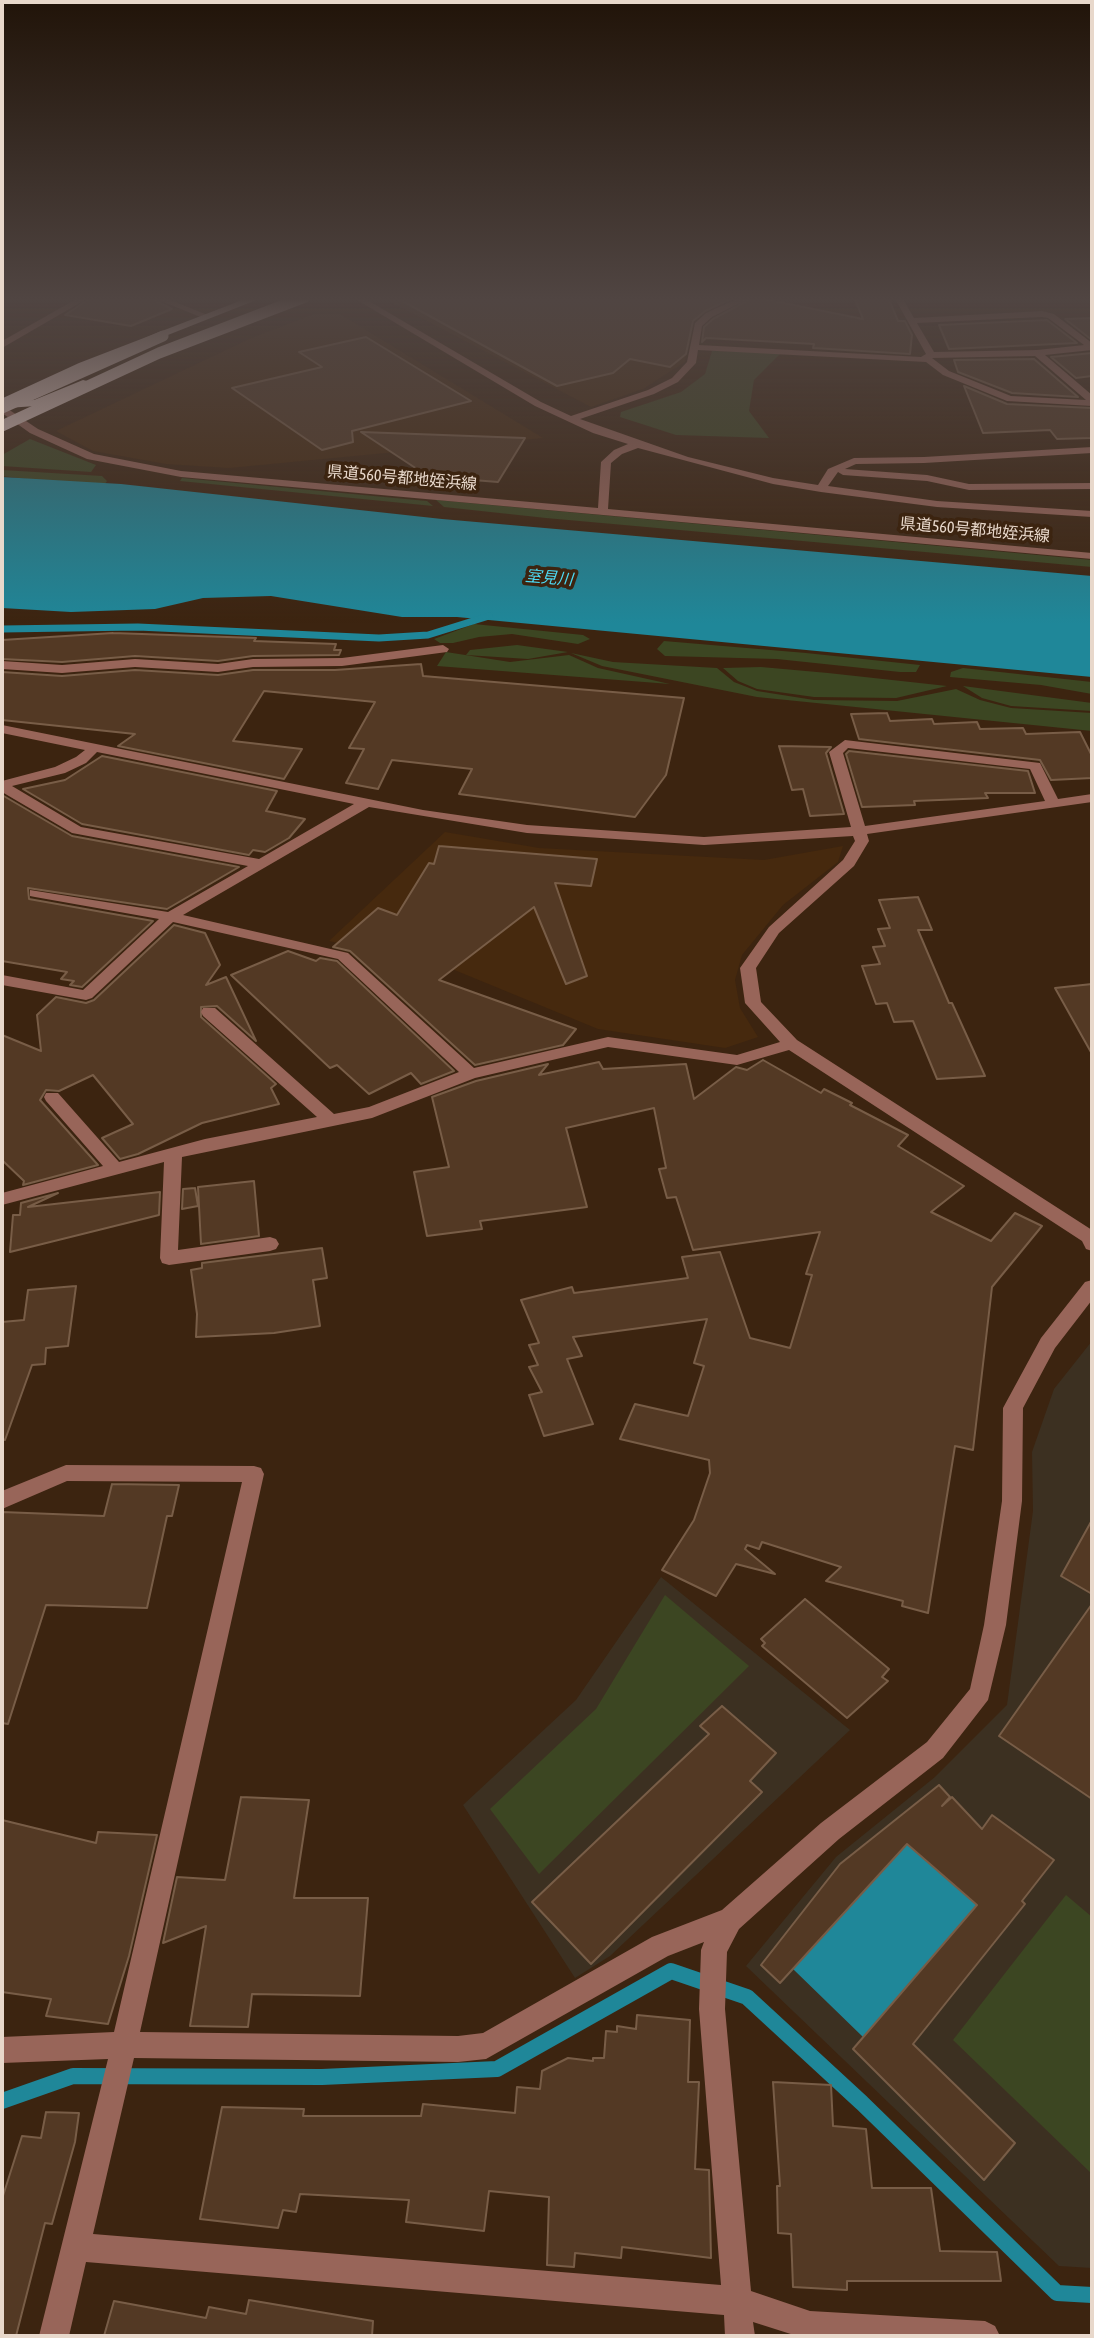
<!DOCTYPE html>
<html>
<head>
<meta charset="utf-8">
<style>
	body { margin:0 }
	#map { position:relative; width:1094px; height:2338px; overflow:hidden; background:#3c2410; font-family:"Asap Condensed",sans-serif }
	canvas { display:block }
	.frame { position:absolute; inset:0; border:4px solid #e8d8cb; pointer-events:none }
</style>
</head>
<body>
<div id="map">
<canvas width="1094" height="2338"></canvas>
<div class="frame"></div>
</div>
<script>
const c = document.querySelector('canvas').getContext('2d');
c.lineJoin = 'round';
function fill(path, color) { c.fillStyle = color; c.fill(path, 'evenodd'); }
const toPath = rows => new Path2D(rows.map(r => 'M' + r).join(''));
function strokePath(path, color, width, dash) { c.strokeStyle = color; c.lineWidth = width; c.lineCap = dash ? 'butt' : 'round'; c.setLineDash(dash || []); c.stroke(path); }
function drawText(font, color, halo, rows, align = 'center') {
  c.font = font + ' "Asap Condensed","Noto Sans JP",sans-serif'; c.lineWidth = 7; c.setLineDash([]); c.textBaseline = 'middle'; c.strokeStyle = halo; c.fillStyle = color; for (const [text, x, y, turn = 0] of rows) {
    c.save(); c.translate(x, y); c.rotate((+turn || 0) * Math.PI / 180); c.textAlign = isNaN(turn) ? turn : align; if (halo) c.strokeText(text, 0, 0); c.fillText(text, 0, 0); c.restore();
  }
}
fill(toPath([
	[381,297,728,297,692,323,685,362,643,389,591,407],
	[314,314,340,314,543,438,229,468,166,464,93,451,56,431,249,339],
	[445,832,539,848,764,860,843,846,838,862,783,905,742,955,735,980,740,1008,758,1037,725,1048,598,1029,452,969,329,941]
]), '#46290e');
fill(toPath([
	[1092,1341,1092,2268,1059,2266,746,1966,836,1857,935,1777,1007,1705,1033,1511,1032,1452,1054,1389],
	[661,1577,850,1730,610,1956,575,1978,463,1805,576,1700]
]), '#3c3021');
fill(toPath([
	[712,351,782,352,754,380,749,411,769,438,676,435,620,417,621,412,681,392,705,374],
	[30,439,96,465,91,472,2,466,2,455],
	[2,470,102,476,107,481,102,488,2,476],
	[182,478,427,501,433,506,180,481],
	[436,500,1092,560,1092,567,546,518,444,507],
	[474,624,583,635,590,639,578,644,512,634,479,637,453,643,440,643,434,639],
	[664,641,806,653,920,665,916,672,900,672,777,659,665,656,657,649],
	[517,645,568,652,528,659,466,655,470,650],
	[446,652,510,662,569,655,598,668,670,684,437,666],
	[571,653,613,662,717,668,734,682,757,691,814,700,897,701,956,689,980,700,1011,708,1092,713,1092,731,757,697,602,666],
	[761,667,828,673,947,686,896,698,814,697,757,689,738,681,723,668],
	[963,668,1092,682,1092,694,1041,685,950,677,951,672],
	[963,686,1092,703,1092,711,1011,706,982,698],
	[665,1595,749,1666,539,1874,490,1809,596,1709],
	[1066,1895,1092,1917,1092,2174,953,2040]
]), '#3c4622');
fill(toPath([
	[2,477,121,484,442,519,1092,576,1092,677,457,617,402,617,271,596,203,598,155,609,71,612,2,608],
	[907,1844,977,1905,863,2037,793,1969]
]), '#1f8799');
strokePath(toPath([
	[2,629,138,627,379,638,428,635,489,616]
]), '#1f8799', 7);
strokePath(toPath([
	[2,2101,73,2076,322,2077,497,2069,671,1971,747,1997,862,2103,1057,2293,1092,2295]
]), '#1f8799', 16);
const building = toPath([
	[92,297,148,297,172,309,131,326,65,315,92,297],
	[395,297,735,297,705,311,693,321,686,354,670,367,630,359,613,373,557,386,395,297],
	[754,297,863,319,854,297,888,297,898,321,905,321,912,335,910,354,813,348,814,344,706,338,702,342,704,327,713,319,754,297],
	[1092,318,1092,340,1065,319,1092,318],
	[1047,320,1077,343,949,349,939,325,1047,320],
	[366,337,471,401,352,431,353,442,322,450,232,388,322,367,299,352,366,337],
	[1092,353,1092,376,1076,378,1051,357,1092,353],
	[1034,359,1078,397,1012,393,958,372,954,360,1034,359],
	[964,386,1007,404,1092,408,1092,438,1057,439,1050,430,983,433,964,386],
	[361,432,525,438,498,482,435,477,436,474,423,473,361,432],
	[113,633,256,638,254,641,336,644,334,650,341,650,339,655,253,656,218,661,135,656,62,662,2,659,2,640,113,633],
	[421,664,423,676,684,698,666,775,635,817,459,794,472,769,392,760,378,789,346,783,364,749,349,748,375,702,264,691,233,741,302,749,284,779,118,746,135,734,2,720,2,672,62,676,135,670,218,675,253,670,335,670,421,664],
	[887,713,890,721,932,719,934,724,977,722,980,729,1023,728,1026,734,1080,732,1092,756,1092,778,1051,780,1040,760,859,739,851,714,887,713],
	[779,746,831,747,826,753,844,814,810,816,803,789,792,790,779,746],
	[849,751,1028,771,1035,793,985,793,988,798,914,801,915,805,862,807,846,754,849,751],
	[102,756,277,791,266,811,305,819,289,838,265,852,253,850,249,855,82,824,23,789,65,780,102,756],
	[2,795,72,836,239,867,167,909,28,888,29,899,153,921,82,987,70,985,74,981,61,979,67,972,2,961,2,795],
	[439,846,597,859,591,886,555,883,587,976,566,984,534,907,439,980,576,1029,563,1045,475,1065,350,951,333,947,378,908,397,915,429,863,434,864,439,846],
	[918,897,932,930,918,930,949,1003,952,1003,985,1076,937,1079,913,1021,894,1022,887,1003,876,1004,862,966,880,964,873,947,885,946,878,929,890,928,879,900,918,897],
	[174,925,205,933,220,965,206,985,226,977,256,1041,217,1006,201,1007,201,1017,276,1084,271,1088,279,1104,202,1123,138,1154,120,1159,102,1138,133,1124,93,1075,59,1091,46,1090,40,1100,98,1165,23,1185,24,1181,2,1160,2,1035,41,1051,37,1015,56,997,86,1003,94,1000,174,925],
	[288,951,316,961,320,958,337,961,454,1071,421,1084,411,1073,369,1094,337,1065,330,1068,231,975,288,951],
	[1092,984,1092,1054,1055,988,1092,984],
	[763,1060,821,1093,824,1089,852,1103,850,1105,908,1135,898,1146,964,1186,931,1212,991,1241,1015,1213,1042,1226,992,1287,973,1450,955,1446,928,1613,902,1606,903,1601,826,1581,841,1567,762,1542,759,1549,747,1545,745,1549,775,1574,736,1564,716,1596,662,1570,694,1520,710,1473,709,1460,620,1439,635,1404,688,1416,704,1366,694,1363,707,1319,573,1337,582,1356,567,1359,593,1424,544,1436,529,1395,542,1392,529,1367,538,1365,529,1345,539,1343,521,1300,572,1287,574,1293,688,1278,682,1257,720,1252,750,1338,790,1348,812,1275,806,1274,820,1232,693,1250,676,1197,667,1198,659,1169,666,1168,654,1108,566,1128,587,1207,480,1221,482,1229,427,1236,414,1172,449,1167,432,1097,476,1081,548,1064,539,1075,599,1062,603,1069,686,1064,694,1099,736,1067,747,1070,763,1060],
	[254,1181,259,1236,201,1244,198,1187,254,1181],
	[195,1188,198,1206,182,1209,183,1189,195,1188],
	[160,1192,159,1215,10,1252,13,1215,20,1215,21,1203,58,1193,28,1207,160,1192],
	[322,1248,327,1278,313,1280,320,1326,274,1333,196,1337,197,1314,191,1270,202,1268,202,1263,322,1248],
	[76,1286,68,1346,46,1348,45,1364,32,1365,5,1440,2,1439,2,1322,24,1320,28,1290,76,1286],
	[112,1484,179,1485,172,1516,167,1516,147,1608,46,1605,8,1724,2,1723,2,1512,104,1516,112,1484],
	[1092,1520,1092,1594,1061,1576,1092,1520],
	[805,1599,889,1669,882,1677,888,1681,847,1718,762,1646,765,1643,761,1639,805,1599],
	[1092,1604,1092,1799,999,1736,1092,1604],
	[722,1706,776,1753,750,1781,762,1792,591,1964,532,1902,709,1734,700,1726,722,1706],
	[939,1785,950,1797,942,1806,952,1797,982,1829,992,1815,1054,1860,1022,1901,1025,1904,913,2044,1015,2143,984,2180,853,2049,977,1905,907,1844,780,1983,761,1965,840,1864,939,1785],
	[241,1797,309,1800,294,1898,368,1898,360,1996,252,1994,248,2027,190,2026,206,1926,163,1943,177,1877,225,1880,241,1797],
	[2,1820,96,1843,98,1832,157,1835,129,1956,108,2024,46,2016,51,1999,2,1992,2,1820],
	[637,2015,690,2020,688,2082,699,2082,695,2169,709,2170,711,2258,622,2247,621,2258,575,2253,574,2267,547,2265,549,2197,489,2191,484,2231,406,2222,409,2200,300,2194,296,2212,283,2210,278,2228,200,2219,222,2107,304,2109,303,2116,421,2116,423,2104,515,2113,517,2087,540,2089,542,2071,568,2058,593,2061,593,2058,604,2058,606,2031,617,2032,617,2026,636,2029,637,2015],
	[773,2082,831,2085,833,2126,866,2129,872,2188,931,2188,940,2251,997,2252,1001,2281,847,2281,847,2290,793,2287,791,2234,778,2233,777,2186,780,2186,773,2082],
	[46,2112,79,2113,75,2142,52,2224,45,2223,16,2336,2,2336,2,2199,22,2136,41,2138,46,2112],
	[249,2300,373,2321,372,2336,104,2336,114,2301,206,2318,209,2307,246,2314,249,2300]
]);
fill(building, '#533924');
strokePath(building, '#785d47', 2);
fill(toPath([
	[80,297,90,297,2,348,2,341,80,297],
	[151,297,163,297,210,316,203,318,151,297],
	[352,297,362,297,541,402,571,416,648,390,672,378,687,362,695,323,706,313,741,297,752,297,712,317,702,326,699,345,921,357,926,354,894,297,902,297,914,318,1042,311,1054,314,1092,343,1092,350,1045,355,1092,395,1092,406,1007,401,943,375,926,362,698,350,696,363,678,382,654,394,580,419,688,457,773,478,818,485,828,469,854,458,924,457,1092,447,1092,453,924,463,856,464,845,469,927,475,969,484,1092,483,1092,489,969,490,927,481,843,475,838,472,828,486,937,501,1092,511,1092,517,937,507,821,492,773,484,638,448,622,454,611,463,608,509,1092,553,1092,559,181,477,87,459,30,433,2,413,2,406,5,407,38,429,94,454,181,471,598,508,601,462,614,450,628,444,593,433,535,406,352,297],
	[1042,317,1048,318,1084,345,1037,350,934,352,917,323,1042,317],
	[1035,356,1086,400,1011,396,949,371,932,358,1035,356],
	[443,645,449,649,447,652,342,666,253,667,218,672,135,667,62,673,2,669,2,661,62,665,135,659,218,664,253,659,342,658,443,645],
	[2,725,423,810,527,825,704,837,851,827,829,752,845,740,1040,763,1058,799,1092,794,1092,802,867,834,869,841,854,866,779,933,756,968,761,1002,797,1040,1092,1230,1092,1251,1086,1249,1082,1241,789,1050,737,1065,608,1047,475,1078,372,1118,182,1157,178,1250,270,1237,276,1239,279,1244,276,1249,270,1251,169,1265,162,1263,160,1258,164,1162,2,1205,2,1193,103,1166,46,1101,44,1097,46,1093,58,1093,119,1162,205,1139,317,1117,203,1016,201,1012,203,1008,215,1008,334,1114,369,1107,459,1072,338,959,173,922,92,998,86,1000,2,985,2,975,83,990,159,919,35,897,30,896,30,890,168,912,248,866,72,833,2,792,2,781,55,767,76,757,85,750,2,733,2,725],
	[848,748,1030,769,1045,801,865,826,843,753,848,748],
	[97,752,354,804,259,859,81,827,12,786,65,773,86,763,97,752],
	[369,807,527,833,704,845,853,836,855,841,843,860,769,927,740,968,745,1003,780,1042,737,1055,608,1037,474,1068,348,953,183,915,369,807],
	[1092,1280,1092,1300,1055,1348,1023,1408,1022,1501,1006,1625,988,1700,943,1758,839,1839,739,1929,727,1952,725,2009,751,2291,810,2311,985,2321,995,2326,1000,2336,797,2336,753,2322,755,2336,725,2336,724,2315,86,2262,69,2336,39,2336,108,2059,2,2063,2,2037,114,2032,242,1482,67,1481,2,1509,2,1491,66,1465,254,1466,261,1468,264,1474,140,2032,458,2036,483,2033,652,1937,722,1910,821,1823,927,1742,970,1689,984,1625,1002,1501,1003,1408,1041,1338,1085,1282,1092,1280],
	[704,1942,701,1950,699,2009,721,2285,93,2234,134,2058,458,2062,486,2059,668,1956,704,1942]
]), '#986559');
fill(toPath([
	[250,297,264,297,87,367,14,401,34,400,83,380,87,381,87,385,36,406,7,408,2,406,3,398,79,363,250,297]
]), '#eed4ce');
strokePath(toPath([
	[2,408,163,336],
	[2,426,159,353,305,297]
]), '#eed4ce', 11);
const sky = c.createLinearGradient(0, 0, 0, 624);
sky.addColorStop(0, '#211409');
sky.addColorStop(0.48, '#504542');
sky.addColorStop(1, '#50454200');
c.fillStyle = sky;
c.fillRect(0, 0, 1094, 624);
drawText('16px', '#e8d8cb', '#3c2410', [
	["県道560号都地姪浜線",402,478,5],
	["県道560号都地姪浜線",975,530,5]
]);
drawText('italic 16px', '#4dd9f3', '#3c2410', [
	["室見川",549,578,5]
]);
</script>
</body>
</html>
